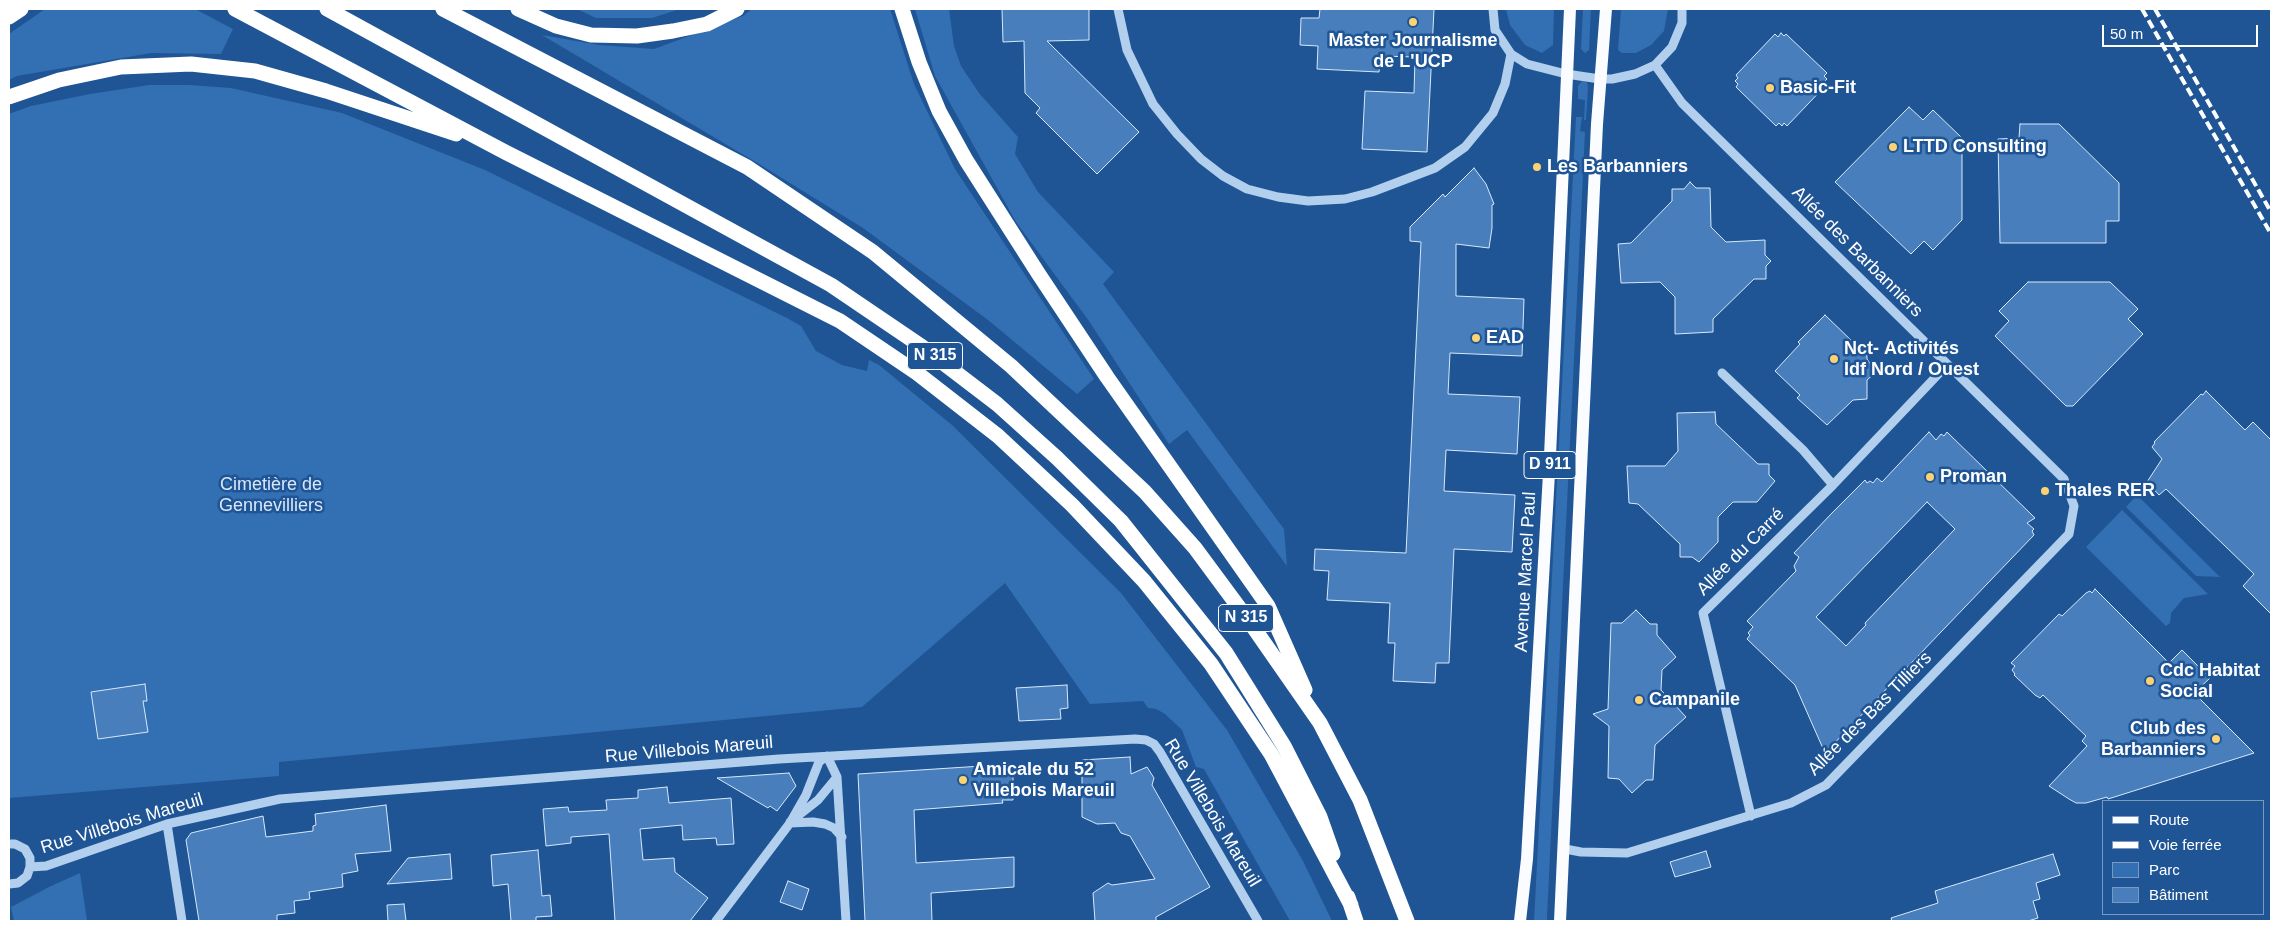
<!DOCTYPE html>
<html>
<head>
<meta charset="utf-8">
<style>
	body { margin:0 }
	#map { position:relative; width:2280px; height:930px; overflow:hidden; background:#1f5595; font-family:Arial,sans-serif }
	canvas { display:block }
	.frame { position:absolute; inset:0; border:10px solid #fff; pointer-events:none }
	.legend { position:absolute; left:2102px; top:800px; width:162px; height:115px; box-sizing:border-box; background:#1f5595; border:1px solid #7999bf; margin:0; padding:6px 9px; list-style:none; font-size:15px; color:#fff }
	.legend li { display:flex; align-items:center; gap:10px; height:25px }
	.legend b { width:25px; border:1px solid #7999bf }
	.scale { position:absolute; left:2102px; top:25px; width:156px; height:22px; box-sizing:border-box; border:2px solid #fff; border-top:0; padding-left:6px; font-size:15px; line-height:18px; white-space:nowrap; color:#fff; -webkit-text-stroke:4px #1f5595; paint-order:stroke }
</style>
</head>
<body>
<div id="map">
<canvas width="2280" height="930"></canvas>
<div class="frame"></div>
<ul class="legend">
<li><b style="height:6px;background:#fafcff"></b>Route</li>
<li><b style="height:6px;background:#fff"></b>Voie ferrée</li>
<li><b style="height:14px;background:#336fb3"></b>Parc</li>
<li><b style="height:14px;background:#477ebb"></b>Bâtiment</li>
</ul>
<div class="scale">50 m</div>
</div>
<script>
const c = document.querySelector('canvas').getContext('2d');
c.lineJoin = 'round';
function fill(path, color) { c.fillStyle = color; c.fill(path, 'evenodd'); }
const toPath = rows => new Path2D(rows.map(r => 'M' + r).join(''));
function strokePath(path, color, width, dash) { c.strokeStyle = color; c.lineWidth = width; c.lineCap = dash ? 'butt' : 'round'; c.setLineDash(dash || []); c.stroke(path); }
function drawText(font, color, halo, rows, align = 'center') {
  c.font = font + ' Arial,sans-serif'; c.lineWidth = 5; c.setLineDash([]); c.textBaseline = 'middle'; c.strokeStyle = halo; c.fillStyle = color; for (const [text, x, y, turn = 0] of rows) {
    c.save(); c.translate(x, y); c.rotate((+turn || 0) * Math.PI / 180); c.textAlign = isNaN(turn) ? turn : align; if (halo) c.strokeText(text, 0, 0); c.fillText(text, 0, 0); c.restore();
  }
}
fill(toPath([
	[45,9,195,9,233,29,221,54,151,53,17,76,9,80,9,34],
	[577,9,680,9,652,18,596,18],
	[752,9,890,9,914,84,955,169,1094,379,1077,394,988,320,863,228,759,164,542,35,599,45,654,49,743,16],
	[915,9,949,9,954,46,961,66,979,93,1018,137,1015,154,1038,192,1114,272,1103,284,1284,529,1287,566,1187,430,1169,444,1089,321,1016,222,935,76],
	[1506,9,1554,9,1553,45,1542,53,1525,45,1510,25],
	[1583,9,1591,9,1589,50,1585,53,1581,49],
	[1621,9,1668,9,1664,31,1651,45,1636,53,1622,53,1618,50],
	[1582,81,1587,82,1588,87,1586,120,1584,120,1585,100,1578,99,1578,86],
	[149,85,190,85,231,88,342,113,485,170,787,318,801,326,816,351,842,365,867,371,869,360,879,365,952,425,1121,593,1227,730,1303,861,1332,921,1290,921,1204,769,1196,767,1182,730,1165,714,1156,709,1148,708,1143,701,1090,704,1005,583,862,707,279,762,279,776,9,798,9,114,31,106,90,94],
	[1576,117,1582,117,1580,131,1585,132,1547,917,1547,921,1534,921],
	[2137,495,2220,577,2196,576,2126,507],
	[2122,510,2208,594,2184,598,2171,613,2170,623,2166,626,2086,547],
	[80,873,87,921,14,921,11,907,51,886]
]), '#336fb3');
const building = toPath([
	[1002,9,1089,9,1089,40,1047,41,1139,132,1097,174,1036,113,1040,108,1025,93,1024,41,1003,42,1002,9],
	[1320,9,1434,9,1427,152,1362,149,1365,91,1414,93,1415,57,1380,56,1379,72,1317,69,1318,46,1300,45,1301,18,1319,18,1320,9],
	[1781,33,1784,36,1786,34,1827,73,1824,76,1827,79,1824,82,1827,84,1787,126,1784,123,1782,126,1779,123,1776,126,1736,87,1738,84,1735,81,1738,78,1736,75,1775,34,1778,37,1781,33],
	[1909,107,1923,120,1933,110,1962,138,1962,220,1933,250,1924,241,1911,254,1835,182,1909,107],
	[2020,124,2059,124,2119,183,2119,221,2106,221,2106,243,2000,243,1998,139,2019,138,2020,124],
	[1474,168,1486,184,1494,204,1492,205,1492,228,1489,248,1456,244,1456,296,1524,299,1522,356,1450,353,1448,394,1520,397,1517,454,1446,450,1444,491,1515,495,1512,552,1454,549,1449,663,1436,663,1435,683,1393,681,1395,643,1388,643,1390,603,1327,600,1329,571,1314,570,1315,549,1406,553,1421,242,1410,241,1410,227,1443,194,1445,197,1474,168],
	[1690,182,1696,188,1710,188,1711,227,1726,242,1765,240,1765,255,1771,261,1766,266,1766,279,1754,279,1713,319,1713,332,1675,334,1675,297,1660,282,1621,283,1618,244,1631,243,1672,201,1672,189,1684,189,1690,182],
	[2028,282,2110,282,2138,309,2128,319,2143,334,2073,406,2066,406,1995,336,2009,321,1999,311,2028,282],
	[1825,315,1855,344,1866,343,1867,359,1876,372,1867,380,1867,399,1853,400,1827,425,1797,398,1800,395,1775,371,1800,344,1798,342,1825,315],
	[2206,391,2245,430,2253,422,2271,440,2271,614,2243,586,2254,574,2166,489,2159,495,2147,482,2162,459,2152,447,2155,443,2154,442,2201,394,2203,395,2206,391],
	[1715,412,1716,424,1758,464,1769,464,1769,475,1775,481,1757,502,1733,502,1718,517,1718,542,1699,562,1692,557,1680,557,1680,544,1638,504,1629,503,1627,466,1665,466,1678,451,1677,413,1715,412],
	[1929,432,1936,440,1941,434,1944,436,1947,432,2035,518,2027,523,2034,529,2032,531,2034,535,1825,753,1795,685,1747,639,1750,635,1748,633,1753,627,1747,621,1796,571,1794,566,1799,557,1794,553,1831,514,1865,480,1867,483,1870,481,1873,483,1877,478,1882,482,1929,432],
	[1927,502,1955,529,1865,623,1866,625,1846,646,1816,617,1927,502],
	[2095,589,2169,663,2182,650,2210,678,2194,693,2254,753,2108,799,2107,797,2086,803,2076,803,2069,799,2049,786,2087,746,2082,741,2086,736,2043,695,2040,698,2035,695,2014,675,2015,674,2012,670,2015,666,2011,663,2059,614,2062,616,2086,593,2090,591,2092,593,2095,589],
	[1636,610,1650,624,1657,624,1657,635,1676,657,1662,670,1661,690,1686,717,1655,745,1653,780,1646,780,1632,793,1619,779,1608,778,1609,726,1593,714,1608,709,1611,623,1622,623,1636,610],
	[145,684,147,701,143,701,148,732,98,739,91,692,145,684],
	[1067,685,1068,708,1060,709,1061,719,1019,721,1016,688,1067,685],
	[1130,757,1131,774,1147,767,1154,778,1152,785,1210,887,1156,917,1156,921,1095,921,1093,893,1108,883,1112,885,1155,879,1130,836,1121,833,1115,823,1097,824,1082,817,1082,760,1130,757],
	[1013,764,1013,800,1002,800,1003,803,914,810,916,863,1014,857,1014,887,931,893,932,921,865,921,858,774,1013,764],
	[789,773,796,786,777,811,770,806,768,808,717,778,789,773],
	[667,787,669,803,731,798,734,844,717,845,716,838,683,840,682,825,640,829,643,860,674,858,675,872,708,898,690,921,615,921,609,834,571,837,571,843,546,846,543,809,568,807,569,812,607,810,606,800,638,798,638,790,667,787],
	[386,805,391,851,355,854,358,871,342,874,343,887,309,892,310,899,294,901,295,913,277,915,277,921,199,921,186,840,191,833,263,816,266,837,313,831,313,826,316,825,315,814,386,805],
	[538,850,542,896,550,895,552,916,536,917,536,921,511,921,508,884,493,886,491,855,538,850],
	[1706,851,1711,867,1675,877,1670,862,1706,851],
	[450,854,452,879,387,884,408,858,450,854],
	[2053,854,2060,875,2036,883,2040,899,2033,901,2038,918,2028,921,1892,921,1891,918,1938,903,1935,891,2053,854],
	[788,881,809,889,802,910,780,902,788,881],
	[404,904,406,921,388,921,387,905,404,904]
]);
fill(building, '#477ebb');
strokePath(building, '#d8e8fa', 1);
strokePath(toPath([
	[1118,9,1127,50,1153,104,1177,134,1201,159,1223,176,1247,189,1278,197,1308,201,1345,199,1372,192,1435,168,1465,147,1493,113,1505,84,1511,54],
	[1493,9,1495,30,1511,54,1527,64,1566,74,1600,79,1612,79,1635,74,1655,65,1672,47,1682,23,1682,9],
	[1722,373,1803,450,1833,485],
	[1751,816,1703,613,1833,485,1947,365],
	[790,822,818,800,837,777],
	[790,823,813,822,825,824,834,828,842,837],
	[167,824,182,921],
	[9,844,15,844,25,849,30,858,30,867,27,876,18,883,9,884],
	[1565,849,1581,852,1627,853,1791,803,1826,785,2069,534,2074,506,2064,479,1682,103,1655,65],
	[30,867,46,866,167,824,280,799,779,759,1135,739,1146,740,1154,744,1160,752,1258,921],
	[716,921,790,823,806,795,819,762,827,756,837,777,846,921]
]), '#b2cfee', 9);
strokePath(toPath([
	[1520,921,1527,859,1550,456,1570,9],
	[1560,921,1597,124,1606,9]
]), '#fafcff', 12);
strokePath(toPath([
	[235,9,505,152,840,321,917,373,998,436,1072,505,1144,581,1211,664,1271,754,1351,905],
	[327,9,831,285,921,346,997,404,1057,458,1121,521,1226,653,1284,746,1320,817,1333,854],
	[443,9,747,167,873,252,1011,366,1145,492,1195,548,1249,621,1320,723,1360,800,1407,921],
	[518,9,556,26,591,35,637,36,673,31,707,24,737,9],
	[902,9,919,62,939,111,966,160,1038,273,1107,377,1268,606,1305,690],
	[9,17,21,9],
	[9,97,59,80,121,67,191,64,255,71,326,91,456,134],
	[1348,897,1356,921]
]), '#fff', 15);
strokePath(toPath([
	[2142,9,2271,234],
	[2155,9,2271,212]
]), '#fff', 4, [9, 4]);
for (const [x, y, r, color] of [
	[1413,22,5,"#fcd272"],
	[1770,88,5,"#fcd272"],
	[1893,147,5,"#fcd272"],
	[1537,167,5,"#fcd272"],
	[1476,338,5,"#fcd272"],
	[1834,359,5,"#fcd272"],
	[1930,477,5,"#fcd272"],
	[2045,491,5,"#fcd272"],
	[2150,681,5,"#fcd272"],
	[1639,700,5,"#fcd272"],
	[2216,739,5,"#fcd272"],
	[963,780,5,"#fcd272"]
]) { const dot = new Path2D(); dot.arc(x, y, r, 0, 2 * Math.PI); c.fillStyle = color; c.fill(dot); strokePath(dot, '#1f5595', 2); }
for (const [x, y, w] of [
	[935,356,55],
	[1550,465,52],
	[1246,618,55]
]) { const box = new Path2D(); box.roundRect(x - w / 2, y - 13.5, w, 27, 4); c.fillStyle = '#1f5595'; c.fill(box); strokePath(box, '#fff', 1); }
drawText('bold 16px', '#fff', null, [
	["N 315",935,356],
	["D 911",1550,465],
	["N 315",1246,618]
]);
drawText('bold 18px', '#fff', '#1f5595', [
	["Master Journalisme",1413,41,"center"],
	["de L'UCP",1413,62,"center"],
	["Basic-Fit",1780,88],
	["LTTD Consulting",1903,147],
	["Les Barbanniers",1547,167],
	["EAD",1486,338],
	["Nct- Activités",1844,349],
	["Idf Nord / Ouest",1844,370],
	["Proman",1940,477],
	["Thales RER",2055,491],
	["Cdc Habitat",2160,671],
	["Social",2160,692],
	["Campanile",1649,700],
	["Club des",2206,729,"right"],
	["Barbanniers",2206,750,"right"],
	["Amicale du 52",973,770],
	["Villebois Mareuil",973,791]
], 'left');
drawText('18px', '#fff', '#1f5595', [
	["Allée des Barbanniers",1857,252,45],
	["Allée du Carré",1741,552,-45],
	["Avenue Marcel Paul",1526,572,-87],
	["Allée des Bas Tilliers",1870,714,-45],
	["Rue Villebois Mareuil",689,750,-5],
	["Rue Villebois Mareuil",1212,813,59],
	["Rue Villebois Mareuil",122,824,-17]
]);
drawText('18px', '#d8e8fa', '#1f5595', [
	["Cimetière de",271,485],
	["Gennevilliers",271,506]
]);
</script>
</body>
</html>
